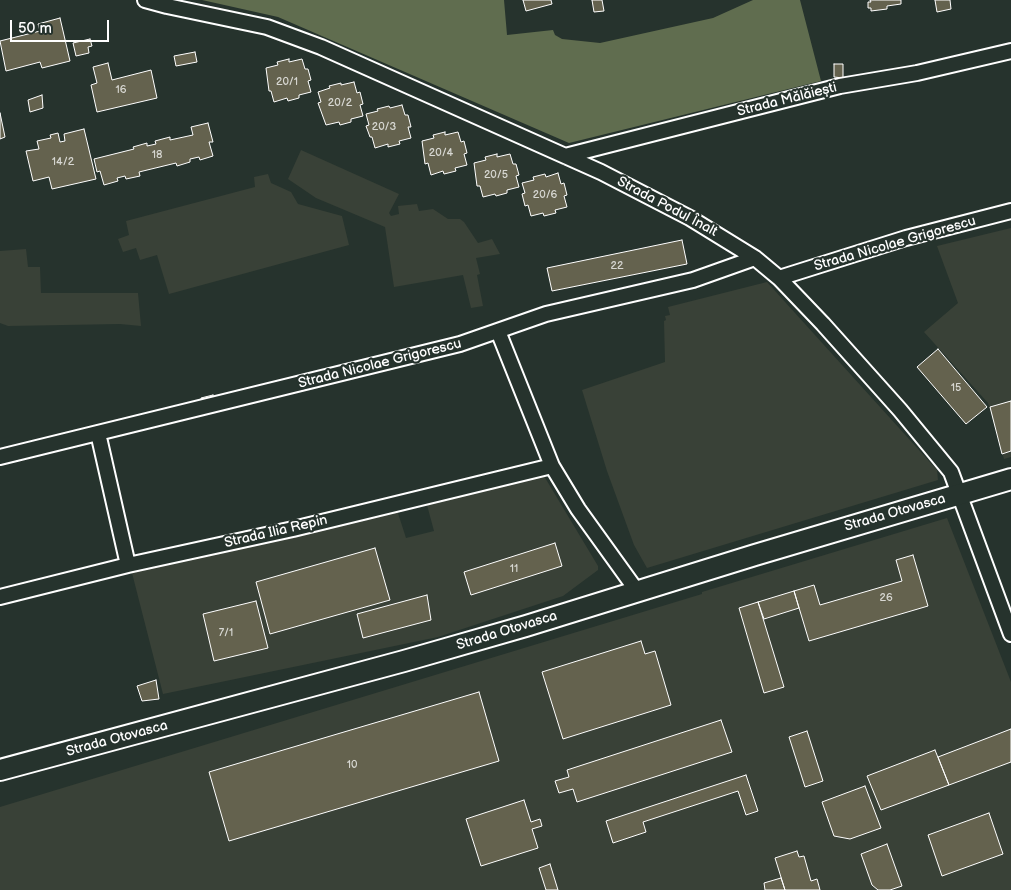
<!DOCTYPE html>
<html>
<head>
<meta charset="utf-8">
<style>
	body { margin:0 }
	#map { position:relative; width:1011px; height:890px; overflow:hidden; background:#26332d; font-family:"Balsamiq Sans",sans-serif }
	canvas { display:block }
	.scale { position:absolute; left:10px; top:20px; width:99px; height:22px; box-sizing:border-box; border:2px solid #fff; border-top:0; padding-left:6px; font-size:15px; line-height:18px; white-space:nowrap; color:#fff; -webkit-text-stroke:4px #26332d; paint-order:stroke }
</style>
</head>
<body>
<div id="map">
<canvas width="1011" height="890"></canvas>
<div class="scale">50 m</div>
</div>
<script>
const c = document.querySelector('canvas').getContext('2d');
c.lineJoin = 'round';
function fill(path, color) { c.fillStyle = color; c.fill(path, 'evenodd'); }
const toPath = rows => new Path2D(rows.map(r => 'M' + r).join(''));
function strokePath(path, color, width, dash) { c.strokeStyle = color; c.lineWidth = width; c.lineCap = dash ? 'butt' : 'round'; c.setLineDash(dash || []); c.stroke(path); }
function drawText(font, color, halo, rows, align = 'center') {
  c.font = font + ' "Balsamiq Sans",sans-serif'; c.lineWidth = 4.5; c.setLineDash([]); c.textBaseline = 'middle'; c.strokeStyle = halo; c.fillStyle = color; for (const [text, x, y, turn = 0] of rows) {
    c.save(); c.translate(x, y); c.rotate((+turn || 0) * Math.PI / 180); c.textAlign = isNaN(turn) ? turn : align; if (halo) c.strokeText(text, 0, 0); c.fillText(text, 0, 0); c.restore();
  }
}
fill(toPath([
	[301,150,399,194,389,213,391,216,399,214,398,206,417,204,419,211,433,209,448,219,460,219,464,222,478,243,492,239,500,254,476,258,480,274,477,275,483,306,471,308,463,275,394,287,385,227,316,198,288,179],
	[268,174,271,183,291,192,298,204,342,216,349,245,169,294,157,255,140,260,136,248,123,252,118,239,129,235,126,221,255,187,254,177],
	[1011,228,1011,457,1004,459,988,403,924,332,958,303,937,246],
	[26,249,28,267,40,267,41,293,138,293,141,326,120,324,8,326,0,323,0,251],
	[767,282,937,470,938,480,647,568,634,545,607,471,582,390,665,362,664,321,666,320,665,316,670,315,668,307],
	[544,476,598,566,598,570,563,596,438,637,163,694,132,573,397,510,406,538,434,531,427,505],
	[947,518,1011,682,1011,890,0,890,0,807,702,594,702,592]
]), '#394137');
fill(toPath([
	[202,0,504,0,507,35,553,30,555,35,562,39,600,43,713,18,753,0,800,0,821,81,569,143,278,17]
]), '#606d4f');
const building = toPath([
	[523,0,551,0,552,4,526,11,523,0],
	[592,0,602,0,604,11,594,12,592,0],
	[870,0,901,0,901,4,887,6,887,9,871,11,871,8,868,8,868,2,871,2,870,0],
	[935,0,950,0,951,9,937,12,935,0],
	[60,18,70,61,42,68,40,62,6,71,0,41,40,31,38,24,60,18],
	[90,39,92,46,88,47,89,53,76,56,73,43,90,39],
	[195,52,197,62,176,66,174,56,195,52],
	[289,59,289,62,302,59,305,69,308,69,311,80,308,81,311,92,299,95,299,98,288,101,287,98,274,102,271,91,269,91,266,68,278,65,277,62,289,59],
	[108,63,112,80,151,70,157,98,97,112,91,85,97,83,93,67,108,63],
	[834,64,843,64,843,78,834,77,834,64],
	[354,82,357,93,360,92,363,104,360,105,363,116,351,119,351,122,340,125,339,122,326,125,318,103,321,102,318,92,330,88,329,86,341,83,341,85,354,82],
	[42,95,43,108,30,112,28,100,42,95],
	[402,105,405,115,408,115,411,127,408,127,411,138,399,141,400,144,388,147,388,144,375,148,372,137,370,137,366,126,369,125,366,114,378,111,377,109,389,106,390,108,402,105],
	[0,113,5,137,0,139,0,113],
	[208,123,213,142,209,142,213,156,200,160,199,157,190,159,190,162,177,166,176,163,139,172,140,176,126,179,125,176,117,178,118,181,104,185,100,171,97,172,94,159,134,149,133,147,147,143,147,146,156,144,155,141,170,137,170,140,193,135,191,127,208,123],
	[84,129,96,179,52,189,49,177,33,181,26,151,39,149,37,141,51,138,50,135,58,133,60,142,65,141,64,134,84,129],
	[445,132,445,135,458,132,461,142,464,141,467,153,464,154,467,165,455,168,456,171,444,174,443,171,431,175,428,163,425,164,422,141,434,138,433,135,445,132],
	[497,154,497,157,510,154,513,164,516,164,519,175,516,176,519,187,507,190,507,193,496,196,495,194,483,197,480,186,477,186,474,163,486,160,485,157,497,154],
	[558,173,561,184,564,183,567,195,564,196,567,207,555,210,556,213,544,216,543,213,531,216,528,205,525,206,522,194,525,193,522,183,534,180,533,177,545,174,546,177,558,173],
	[682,240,687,264,552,291,547,268,682,240],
	[938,349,987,407,966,424,917,367,938,349],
	[213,395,214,400,202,403,201,398,213,395],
	[1011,401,1011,451,1002,454,990,407,1011,401],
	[555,543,562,566,471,595,464,572,555,543],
	[375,548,390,600,270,634,256,582,375,548],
	[913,555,928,606,809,641,794,591,814,585,820,605,902,581,896,560,913,555],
	[794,591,799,608,764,619,758,602,794,591],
	[427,595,431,620,363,638,357,614,427,595],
	[256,601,268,648,214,661,203,614,256,601],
	[758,602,784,687,764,693,739,608,758,602],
	[641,641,645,654,655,651,671,705,563,739,542,672,641,641],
	[156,680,159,699,142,701,137,686,156,680],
	[479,692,499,761,229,841,209,772,479,692],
	[721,720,732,752,577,802,573,789,559,793,555,781,569,777,567,770,721,720],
	[1011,729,1011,762,949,785,938,757,1011,729],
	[807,731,823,781,805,787,789,737,807,731],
	[935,750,949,785,881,810,867,776,935,750],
	[746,775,758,811,746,815,738,791,643,822,646,832,613,843,606,821,746,775],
	[865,786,881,828,850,839,834,836,822,802,865,786],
	[524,800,531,822,540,819,542,826,532,829,538,848,481,866,466,819,524,800],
	[989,813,1003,854,942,876,928,835,989,813],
	[887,844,902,886,890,890,878,890,872,885,861,854,887,844],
	[797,851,799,857,804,856,811,881,817,879,820,890,785,890,775,858,797,851],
	[550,864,558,890,546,890,539,868,550,864],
	[781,878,785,890,765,890,764,883,781,878]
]);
fill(building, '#64624e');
strokePath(building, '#fff', 1);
const street = toPath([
	[145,0,167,6,267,27,321,47,601,172,690,218,755,258,779,278,823,324,900,410,951,472,1011,634],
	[565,156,840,86,917,73,1011,51],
	[779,278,906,238,1011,211],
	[498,331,552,466,578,509,637,591],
	[98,433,128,565],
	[0,457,460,344,546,314,693,280,755,258],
	[0,597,128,565,293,529,552,466]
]);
const secondary = toPath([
	[0,770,404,661,526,626,755,555,1011,479]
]);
strokePath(street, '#fff', 18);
strokePath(secondary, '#fff', 24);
strokePath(street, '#26332d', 14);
strokePath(secondary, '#26332d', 20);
drawText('11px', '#d8d8d3', null, [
	["20/1",287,82],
	["16",121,90],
	["20/2",340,103],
	["20/3",384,127],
	["20/4",441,153],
	["18",157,155],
	["14/2",63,162],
	["20/5",496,175],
	["20/6",545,195],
	["22",617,266],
	["15",956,388],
	["11",514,569],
	["26",886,598],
	["7/1",226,633],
	["10",352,765]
]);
drawText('14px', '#fff', '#26332d', [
	["Strada Mălăiești",787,100,-14],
	["Strada Podul Înalt",667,207,28],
	["Strada Nicolae Grigorescu",895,244,-16],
	["Strada Nicolae Grigorescu",380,364,-14],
	["Strada Otovasca",895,513,-16],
	["Strada Ilia Repin",276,532,-13],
	["Strada Otovasca",507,631,-17],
	["Strada Otovasca",117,739,-15]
]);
</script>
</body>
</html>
